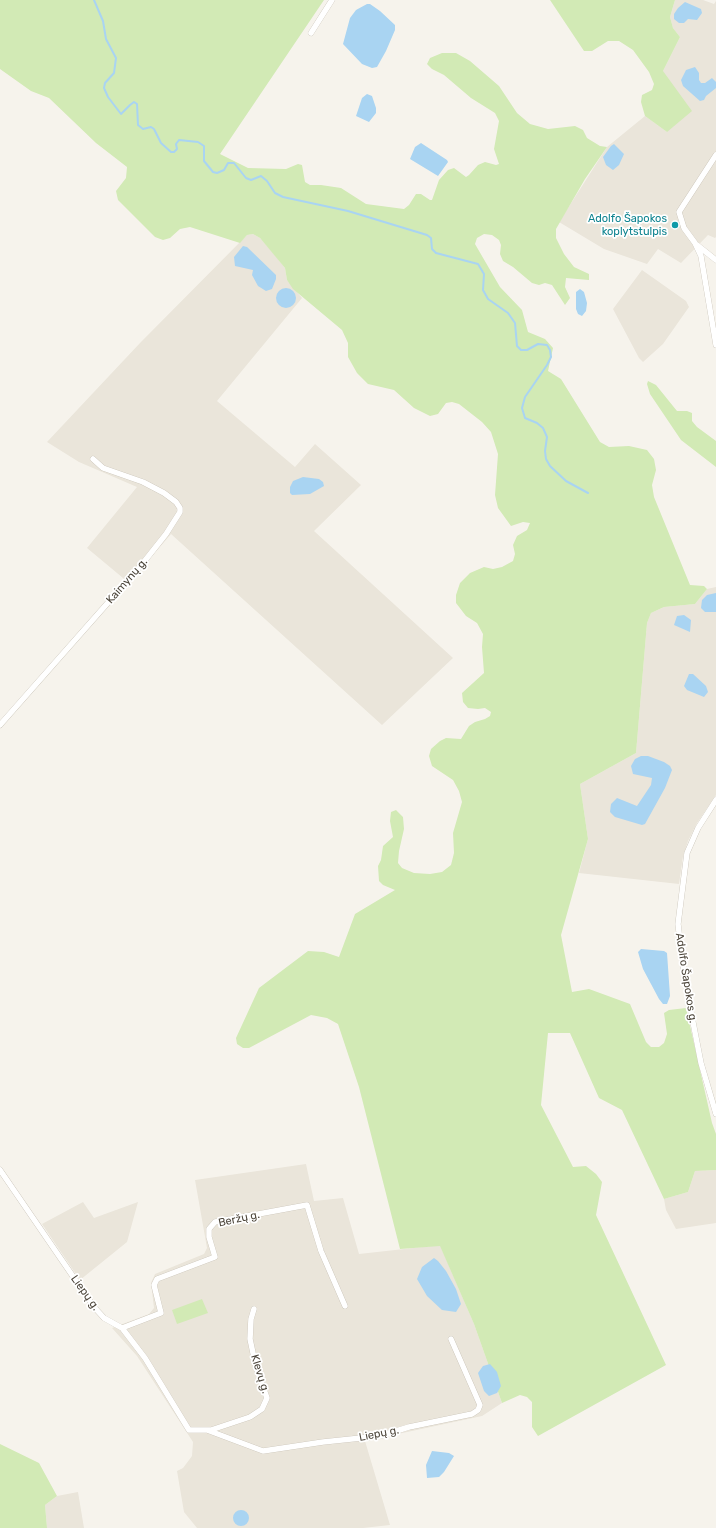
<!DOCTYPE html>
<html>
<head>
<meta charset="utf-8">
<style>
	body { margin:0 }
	canvas { display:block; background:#f6f3ec }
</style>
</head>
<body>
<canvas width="716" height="1528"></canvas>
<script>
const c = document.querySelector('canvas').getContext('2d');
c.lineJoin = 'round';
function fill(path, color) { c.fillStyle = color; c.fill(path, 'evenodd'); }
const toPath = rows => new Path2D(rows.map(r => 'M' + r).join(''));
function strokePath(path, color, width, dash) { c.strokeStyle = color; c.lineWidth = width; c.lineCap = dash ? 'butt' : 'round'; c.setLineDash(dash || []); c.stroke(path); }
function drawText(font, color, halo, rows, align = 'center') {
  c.font = font + ' Rubik,sans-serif'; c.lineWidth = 3.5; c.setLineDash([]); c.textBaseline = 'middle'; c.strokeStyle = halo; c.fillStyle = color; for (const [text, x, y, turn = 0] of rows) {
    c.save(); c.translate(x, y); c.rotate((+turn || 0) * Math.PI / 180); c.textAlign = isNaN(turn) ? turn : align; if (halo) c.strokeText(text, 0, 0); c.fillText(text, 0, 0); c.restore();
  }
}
fill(toPath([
	[675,0,703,0,714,4,716,1,716,237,715,238,708,235,681,263,658,249,647,264,604,249,559,222,607,147,645,116,667,132,663,71,680,37,673,28,670,17],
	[253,234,260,238,274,254,285,268,287,280,302,298,217,401,295,467,315,444,361,485,314,531,453,658,382,725,171,534,129,583,87,548,137,487,79,462,47,442,140,343,247,235],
	[642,270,686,301,689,307,663,344,643,362,639,358,613,309],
	[716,587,716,795,697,823,688,841,683,856,679,884,579,873,588,839,580,784,636,753,647,623,651,613,664,607,695,604,707,589],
	[306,1164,314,1201,343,1198,359,1254,440,1245,474,1324,502,1403,482,1416,365,1441,390,1525,363,1528,197,1528,184,1512,177,1471,183,1468,192,1456,193,1442,137,1356,112,1328,149,1314,154,1308,151,1283,155,1274,204,1254,207,1248,195,1180],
	[716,1170,716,1223,676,1229,666,1210,664,1199,688,1192,695,1171],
	[83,1202,94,1218,138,1202,127,1242,80,1280,42,1224],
	[78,1492,84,1528,47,1528,45,1505,57,1496]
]), '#eae5da');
fill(toPath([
	[0,0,324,0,220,154,248,168,286,169,298,164,302,165,305,182,310,185,321,185,341,188,366,204,404,209,409,205,416,194,421,194,430,200,432,200,439,180,448,170,454,168,466,177,469,175,478,165,485,162,496,165,499,164,494,149,499,121,495,113,471,98,444,75,432,69,427,64,430,58,442,53,456,53,470,61,499,86,517,113,530,124,548,129,575,126,583,130,587,138,600,146,607,147,585,179,556,229,556,238,564,254,574,267,589,274,589,280,566,278,565,287,570,298,565,305,552,285,545,283,539,285,532,283,513,267,503,261,500,254,501,245,499,240,492,235,484,234,477,238,475,244,500,287,522,310,528,332,545,339,553,348,548,371,561,379,600,442,609,447,629,446,647,450,654,459,656,470,652,485,654,497,690,585,704,586,707,589,695,604,664,607,651,613,647,623,636,753,580,784,588,839,561,935,572,992,589,989,630,1004,646,1042,651,1047,659,1047,664,1043,667,1034,664,1013,669,1010,686,1008,712,1123,716,1134,716,1170,695,1171,688,1192,664,1199,622,1110,599,1098,570,1033,548,1033,541,1105,573,1167,586,1166,596,1174,602,1182,596,1215,666,1365,538,1436,532,1427,532,1402,527,1397,520,1395,502,1403,474,1324,440,1246,400,1249,359,1087,338,1024,327,1018,311,1015,249,1048,243,1048,237,1044,236,1038,259,988,308,951,324,952,339,957,355,914,395,890,383,885,379,881,378,866,381,860,383,846,393,837,390,821,391,812,396,810,403,817,404,829,399,851,398,863,402,868,414,873,430,874,442,872,451,865,454,853,453,833,462,802,459,791,453,780,432,766,429,756,431,749,440,741,446,738,461,739,469,726,475,722,485,719,490,716,491,712,485,708,478,709,468,708,463,702,462,693,484,673,482,647,483,634,477,623,466,616,456,603,456,595,460,583,470,573,484,567,493,569,502,567,513,561,515,554,513,545,517,536,527,530,530,523,523,522,511,526,498,508,495,495,498,454,491,432,482,422,459,404,452,402,446,403,438,414,430,416,414,408,394,390,368,384,357,373,348,357,348,343,342,330,293,289,287,280,285,268,260,238,253,234,247,235,240,243,190,227,180,229,170,238,163,240,155,237,118,200,116,191,126,178,127,167,96,143,49,98,31,91,0,69],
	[550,0,675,0,670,17,673,28,680,37,663,71,692,111,667,132,645,116,641,102,642,95,652,90,654,84,649,72,633,50,619,41,608,41,592,51,584,51],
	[648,381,656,385,677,411,687,411,692,413,692,421,697,427,716,441,716,467,681,440,650,394,647,384],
	[202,1299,208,1313,177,1324,172,1310],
	[0,1444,39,1463,57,1496,45,1505,47,1528,0,1528]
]), '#d2eab5');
fill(toPath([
	[685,2,701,9,702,13,697,20,688,19,684,23,679,23,674,19,674,14,678,8],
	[367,4,370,4,380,11,395,25,395,30,386,51,377,67,372,68,362,64,343,44,350,18,356,10],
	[695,67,699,73,699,80,701,83,705,83,712,78,716,82,716,88,706,96,704,100,700,101,683,86,681,80,686,70],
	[367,94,372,96,376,108,376,113,369,122,356,116,362,98],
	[421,143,447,160,448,162,438,176,410,159,415,147],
	[614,144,624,154,619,165,613,170,606,165,603,157,611,146],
	[243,246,247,247,276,275,276,279,272,289,266,291,258,286,252,275,253,270,235,266,234,257],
	'276 298a10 10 0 1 1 20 0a10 10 0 1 1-20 0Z',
	[580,289,584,292,587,303,586,311,582,316,578,314,576,309,576,292],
	[303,477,319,479,323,482,324,486,310,494,292,495,290,493,290,487,293,481],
	[716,593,716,612,705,612,701,608,702,600,707,595],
	[684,615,691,620,690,632,674,625,677,616],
	[689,674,693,674,706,686,708,692,704,697,687,690,684,686],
	[641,756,648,756,664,762,670,766,672,770,665,788,645,824,642,825,615,817,610,812,611,804,617,798,637,806,651,785,652,778,633,774,631,766,635,759],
	[641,949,664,951,667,953,670,996,667,1004,663,1004,659,999,643,969,638,952],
	[434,1258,438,1261,446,1271,456,1289,461,1304,456,1312,442,1310,427,1296,417,1279,422,1267],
	[490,1364,497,1372,501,1386,497,1393,489,1396,484,1391,478,1373,483,1366],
	[432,1451,449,1453,454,1456,444,1472,439,1477,427,1478,426,1465],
	'233 1518a8 8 0 1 1 16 0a8 8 0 1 1-16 0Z'
]), '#a9d4f2');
strokePath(toPath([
	[94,0,103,21,106,39,116,58,114,73,105,83,104,88,108,97,121,114,130,105,134,102,137,104,138,125,143,129,151,127,154,129,161,143,171,152,174,152,177,149,176,144,179,140,198,142,204,146,204,161,213,172,217,173,224,170,228,163,234,163,246,178,251,180,261,176,267,181,275,193,283,197,348,211,427,235,431,238,432,249,436,253,478,264,484,274,483,290,488,299,508,313,515,323,517,346,521,350,527,350,538,344,547,345,550,350,551,357,547,365,525,397,522,408,525,418,537,423,543,428,547,437,545,451,546,459,550,466,566,481,588,493]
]), '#a9d4f2', 2);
const street = toPath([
	[311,33,332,0],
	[716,155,679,212,684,228,695,243,701,256,716,345],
	[697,245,716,260],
	[0,725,143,563,166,534,180,512,180,508,176,502,164,493,143,482,103,468,93,459],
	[716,800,698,828,687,853,678,924,685,981,701,1063,716,1114],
	[0,1170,94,1307,104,1318,122,1328,145,1358,189,1430,211,1430,250,1417,262,1409,267,1398,256,1367,250,1339,251,1319,254,1309],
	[122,1328,161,1313,154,1285,157,1279,215,1257,209,1237,209,1229,215,1222,307,1205,321,1251,345,1306],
	[207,1430,263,1451,323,1442,380,1436,409,1427,472,1414,478,1410,480,1405,451,1339]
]);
strokePath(street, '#c2bbae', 6);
strokePath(street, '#fff', 5.5);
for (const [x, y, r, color] of [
	[675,225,4,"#0f9aa8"]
]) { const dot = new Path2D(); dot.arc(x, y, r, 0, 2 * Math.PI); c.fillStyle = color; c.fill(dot); strokePath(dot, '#fff', 1.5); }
drawText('11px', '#0d838f', '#fff', [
	["Adolfo Šapokos",667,219],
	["koplytstulpis",667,232]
], 'right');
drawText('11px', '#4b4439', '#fff', [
	["Kaimynų g.",127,581,-49],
	["Adolfo Šapokos g.",686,978,81],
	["Beržų g.",239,1219,-12],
	["Liepų g.",85,1293,54],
	["Klevų g.",260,1374,73],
	["Liepų g.",379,1434,-11]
]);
</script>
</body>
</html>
